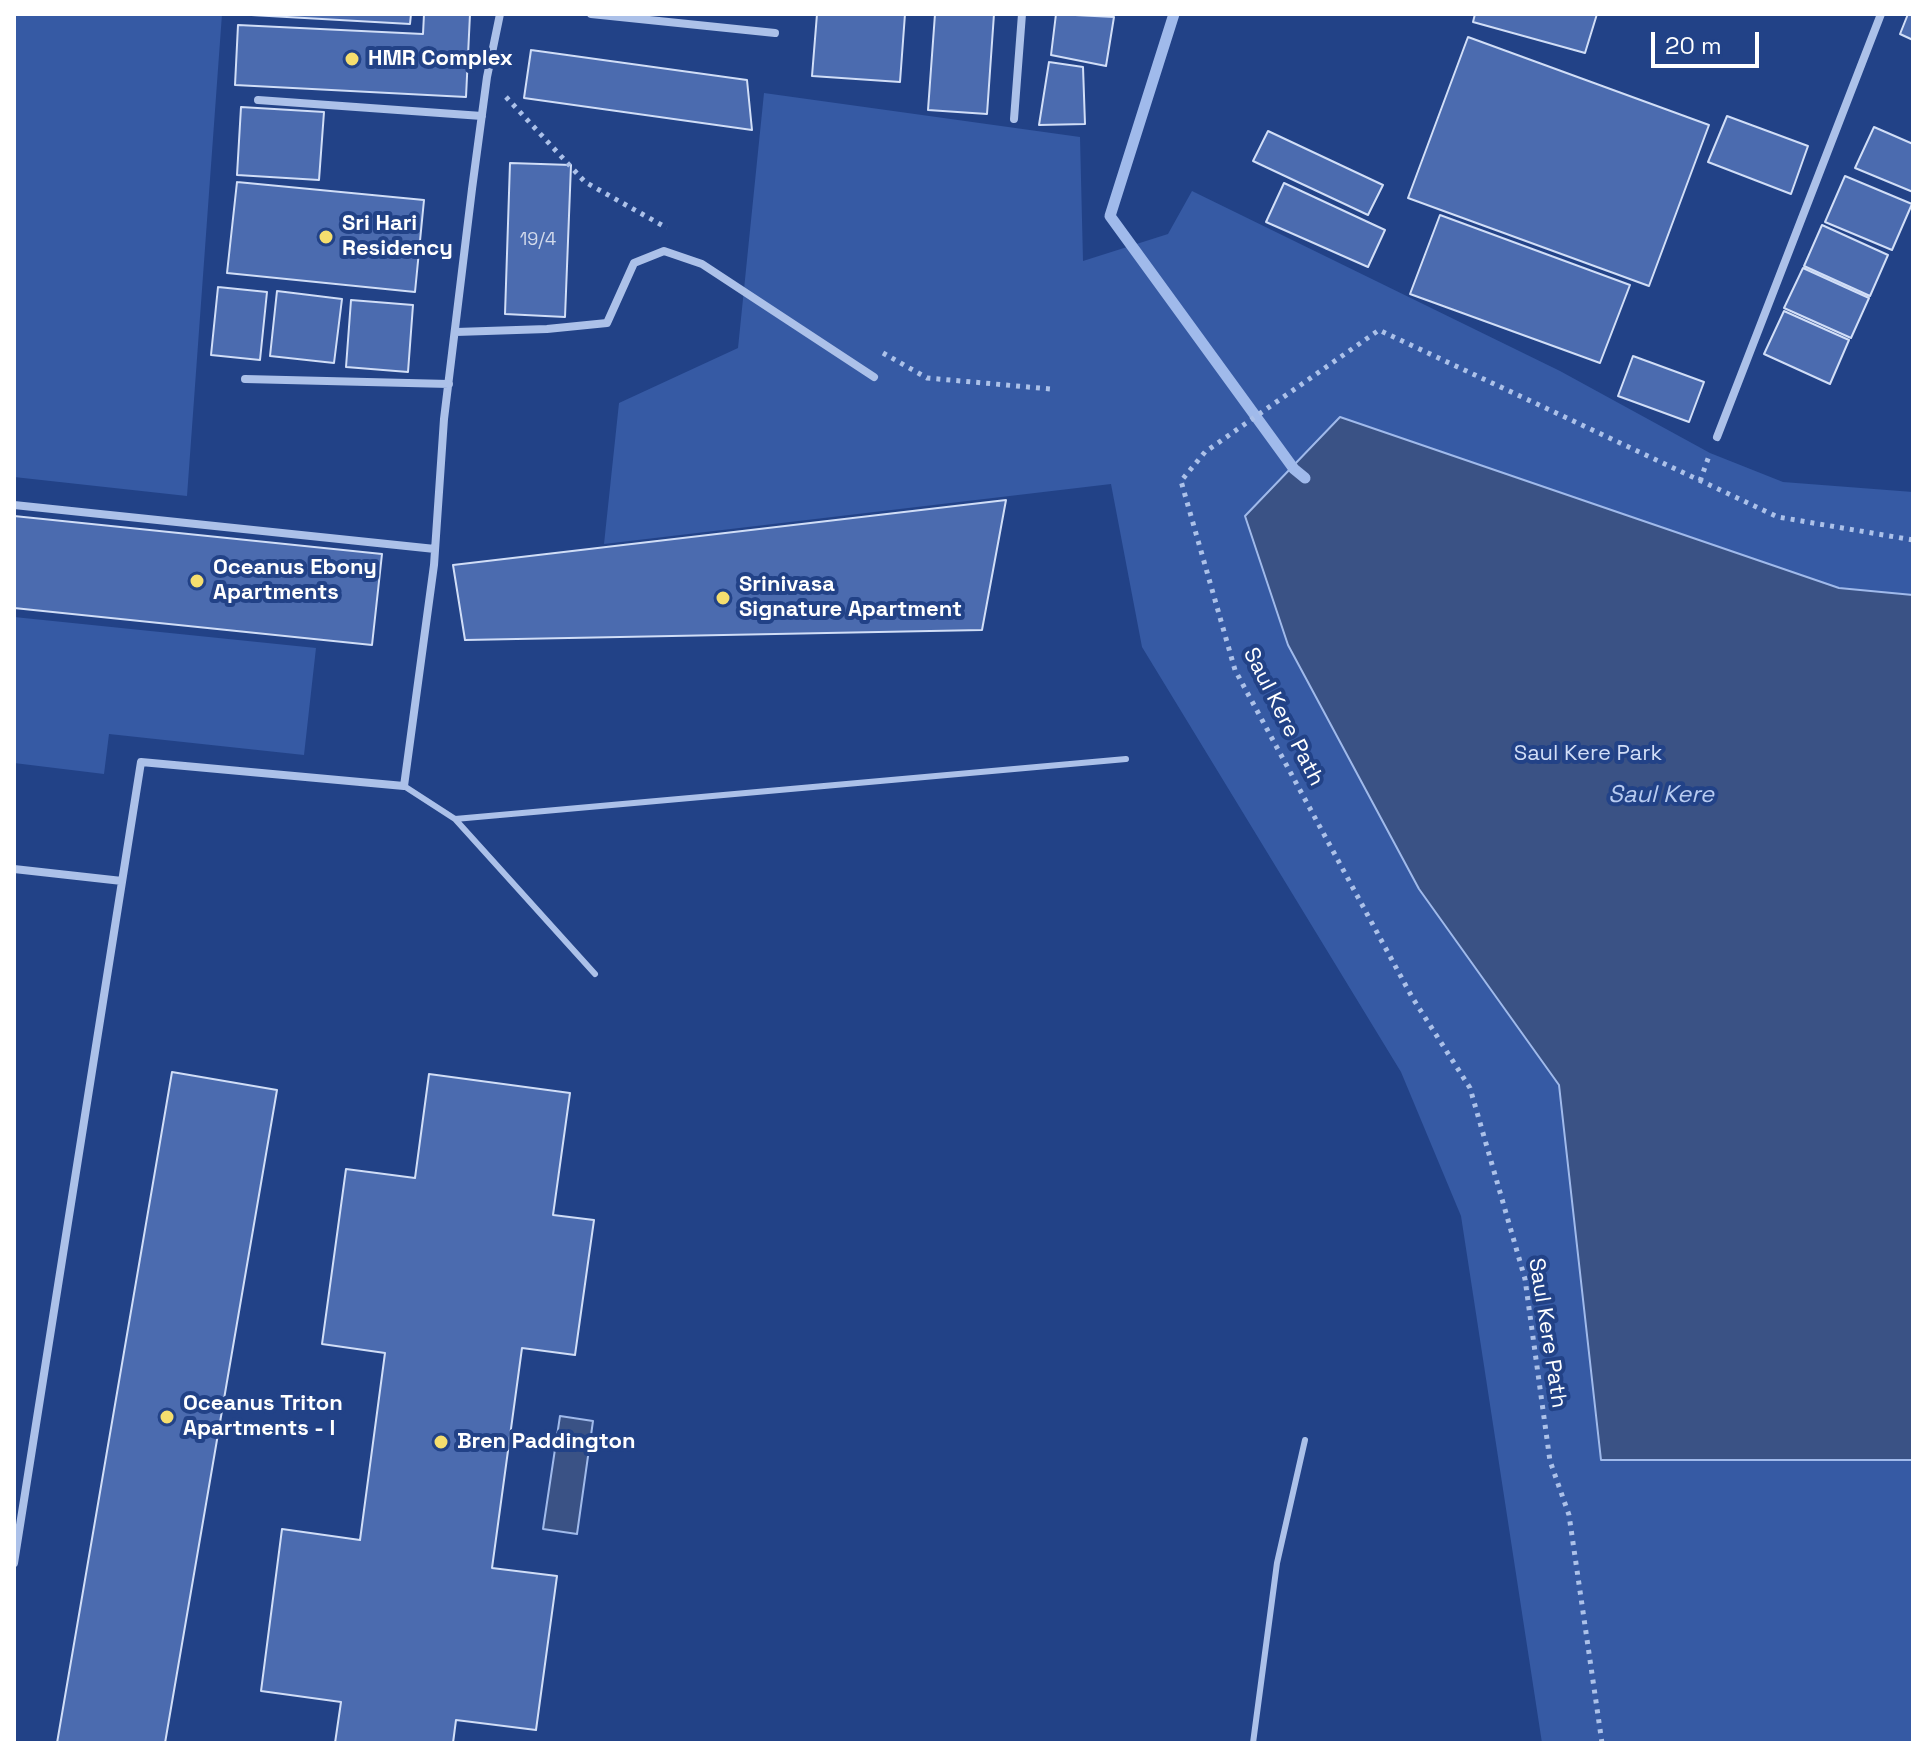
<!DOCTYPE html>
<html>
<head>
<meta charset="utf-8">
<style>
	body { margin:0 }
	#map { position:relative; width:1927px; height:1757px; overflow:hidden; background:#224287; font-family:"Space Grotesk",sans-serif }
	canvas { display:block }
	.frame { position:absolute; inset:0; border:16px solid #fff; pointer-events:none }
	.scale { position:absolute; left:1651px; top:32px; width:108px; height:36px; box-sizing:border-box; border:4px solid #fff; border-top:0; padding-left:10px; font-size:24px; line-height:28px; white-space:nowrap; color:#fff; -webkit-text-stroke:6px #224287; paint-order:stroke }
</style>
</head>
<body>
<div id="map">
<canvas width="1927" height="1757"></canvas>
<div class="frame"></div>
<div class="scale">20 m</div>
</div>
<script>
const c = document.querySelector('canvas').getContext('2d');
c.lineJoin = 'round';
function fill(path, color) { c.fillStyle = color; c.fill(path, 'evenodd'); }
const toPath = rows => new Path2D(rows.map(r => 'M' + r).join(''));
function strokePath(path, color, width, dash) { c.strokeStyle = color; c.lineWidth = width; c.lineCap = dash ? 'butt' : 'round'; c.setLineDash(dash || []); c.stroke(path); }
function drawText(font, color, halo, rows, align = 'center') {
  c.font = font + ' "Space Grotesk",sans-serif'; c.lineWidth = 8; c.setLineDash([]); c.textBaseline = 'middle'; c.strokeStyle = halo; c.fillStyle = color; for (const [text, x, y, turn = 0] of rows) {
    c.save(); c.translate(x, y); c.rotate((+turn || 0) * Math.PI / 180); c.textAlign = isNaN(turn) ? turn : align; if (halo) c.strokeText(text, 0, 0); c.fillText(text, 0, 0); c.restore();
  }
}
fill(toPath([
	[14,14,222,14,187,496,14,477],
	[764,93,1080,137,1083,261,1168,234,1192,191,1560,371,1710,453,1783,482,1913,492,1913,1743,1542,1743,1461,1216,1401,1072,1142,647,1111,484,604,544,619,403,738,348],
	[14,617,316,648,304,755,109,734,104,774,14,763]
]), '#365aa4');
const water = toPath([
	[1340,417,1839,588,1913,595,1913,1460,1601,1460,1559,1085,1419,889,1288,645,1245,516,1340,417],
	[560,1416,593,1421,577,1534,543,1529,560,1416]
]);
fill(water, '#3a5285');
strokePath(water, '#a0baeb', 2);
strokePath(toPath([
	[1174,14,1110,216,1294,469,1305,478]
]), '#a0baeb', 11);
const building = toPath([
	[234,14,411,14,410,24,234,14],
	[424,14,470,14,466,97,235,85,238,25,423,34,424,14],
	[817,14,905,14,900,82,812,76,817,14],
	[935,14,994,14,987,114,928,110,935,14],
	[1056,14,1114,17,1106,66,1051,55,1056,14],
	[1475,14,1597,14,1585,53,1473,22,1475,14],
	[1908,14,1913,14,1913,40,1900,34,1908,14],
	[1468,37,1709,125,1649,286,1408,198,1468,37],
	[531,50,747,80,752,130,524,98,531,50],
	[1049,62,1083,67,1085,124,1039,125,1049,62],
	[241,107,324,112,319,180,237,175,241,107],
	[1727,116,1808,146,1791,194,1708,162,1727,116],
	[1874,127,1913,144,1913,192,1855,168,1874,127],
	[1268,131,1383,185,1368,215,1253,161,1268,131],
	[510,163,571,165,565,317,505,314,510,163],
	[1845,176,1912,204,1892,250,1825,222,1845,176],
	[237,182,424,200,415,292,227,273,237,182],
	[1284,183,1385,230,1368,267,1266,222,1284,183],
	[1440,215,1630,285,1600,363,1410,294,1440,215],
	[1822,225,1888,255,1870,296,1804,266,1822,225],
	[1803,268,1869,298,1851,338,1784,308,1803,268],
	[218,287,267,292,260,360,211,355,218,287],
	[277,291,342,299,334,363,270,356,277,291],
	[351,300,413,305,408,372,346,367,351,300],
	[1784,311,1849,340,1830,384,1764,354,1784,311],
	[1633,356,1704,382,1689,422,1618,396,1633,356],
	[1006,500,982,630,465,640,453,565,1006,500],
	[14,516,382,554,372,645,14,608,14,516],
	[172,1072,277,1090,165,1743,57,1743,172,1072],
	[429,1074,570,1093,553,1215,594,1220,575,1355,522,1348,492,1568,557,1576,536,1730,456,1720,453,1743,335,1743,341,1702,261,1691,282,1529,360,1540,385,1353,322,1344,346,1169,415,1178,429,1074]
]);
fill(building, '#4b6baf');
strokePath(building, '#d1def7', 2);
strokePath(toPath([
	[506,97,585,182,667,228],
	[883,353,927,378,1051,389],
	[1700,481,1709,456],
	[1602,1743,1569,1515,1550,1461,1525,1279,1470,1088,1412,997,1235,670,1181,481,1205,452,1379,330,1778,517,1913,540]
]), '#acc1e9', 5, [4, 6]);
strokePath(toPath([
	[404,786,455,819,1126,759],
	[455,819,595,974],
	[1253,1743,1277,1563,1305,1440]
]), '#acc1e9', 6);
strokePath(toPath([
	[591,14,775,33],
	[258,100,482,116],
	[1014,119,1022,14],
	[456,332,547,329,607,323,634,263,664,251,702,264,874,377],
	[245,379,449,384],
	[1717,437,1881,14],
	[14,505,435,549],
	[14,869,122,881],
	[14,1563,141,762,404,786,434,565,444,419,472,189,487,77,500,14]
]), '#acc1e9', 8);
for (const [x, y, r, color] of [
	[352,59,8,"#f5de6e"],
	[326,237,8,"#f5de6e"],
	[197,581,8,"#f5de6e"],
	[723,598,8,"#f5de6e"],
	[167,1417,8,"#f5de6e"],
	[441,1442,8,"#f5de6e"]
]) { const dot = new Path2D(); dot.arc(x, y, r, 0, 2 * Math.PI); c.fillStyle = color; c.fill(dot); strokePath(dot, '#224287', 3); }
drawText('18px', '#d2daeb', null, [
	["19/4",538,240]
]);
drawText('bold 22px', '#fff', '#224287', [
	["HMR Complex",368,59],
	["Sri Hari",342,224],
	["Residency",342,249],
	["Oceanus Ebony",213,568],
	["Apartments",213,593],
	["Srinivasa",739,585],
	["Signature Apartment",739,610],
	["Oceanus Triton",183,1404],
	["Apartments - I",183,1429],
	["Bren Paddington",457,1442]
], 'left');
drawText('22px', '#fff', '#224287', [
	["Saul Kere Path",1283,717,63],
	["Saul Kere Path",1547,1333,81]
]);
drawText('22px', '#d1def7', '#224287', [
	["Saul Kere Park",1588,754]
]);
drawText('italic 24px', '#b8cbf1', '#224287', [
	["Saul Kere",1661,795]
]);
</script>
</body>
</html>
